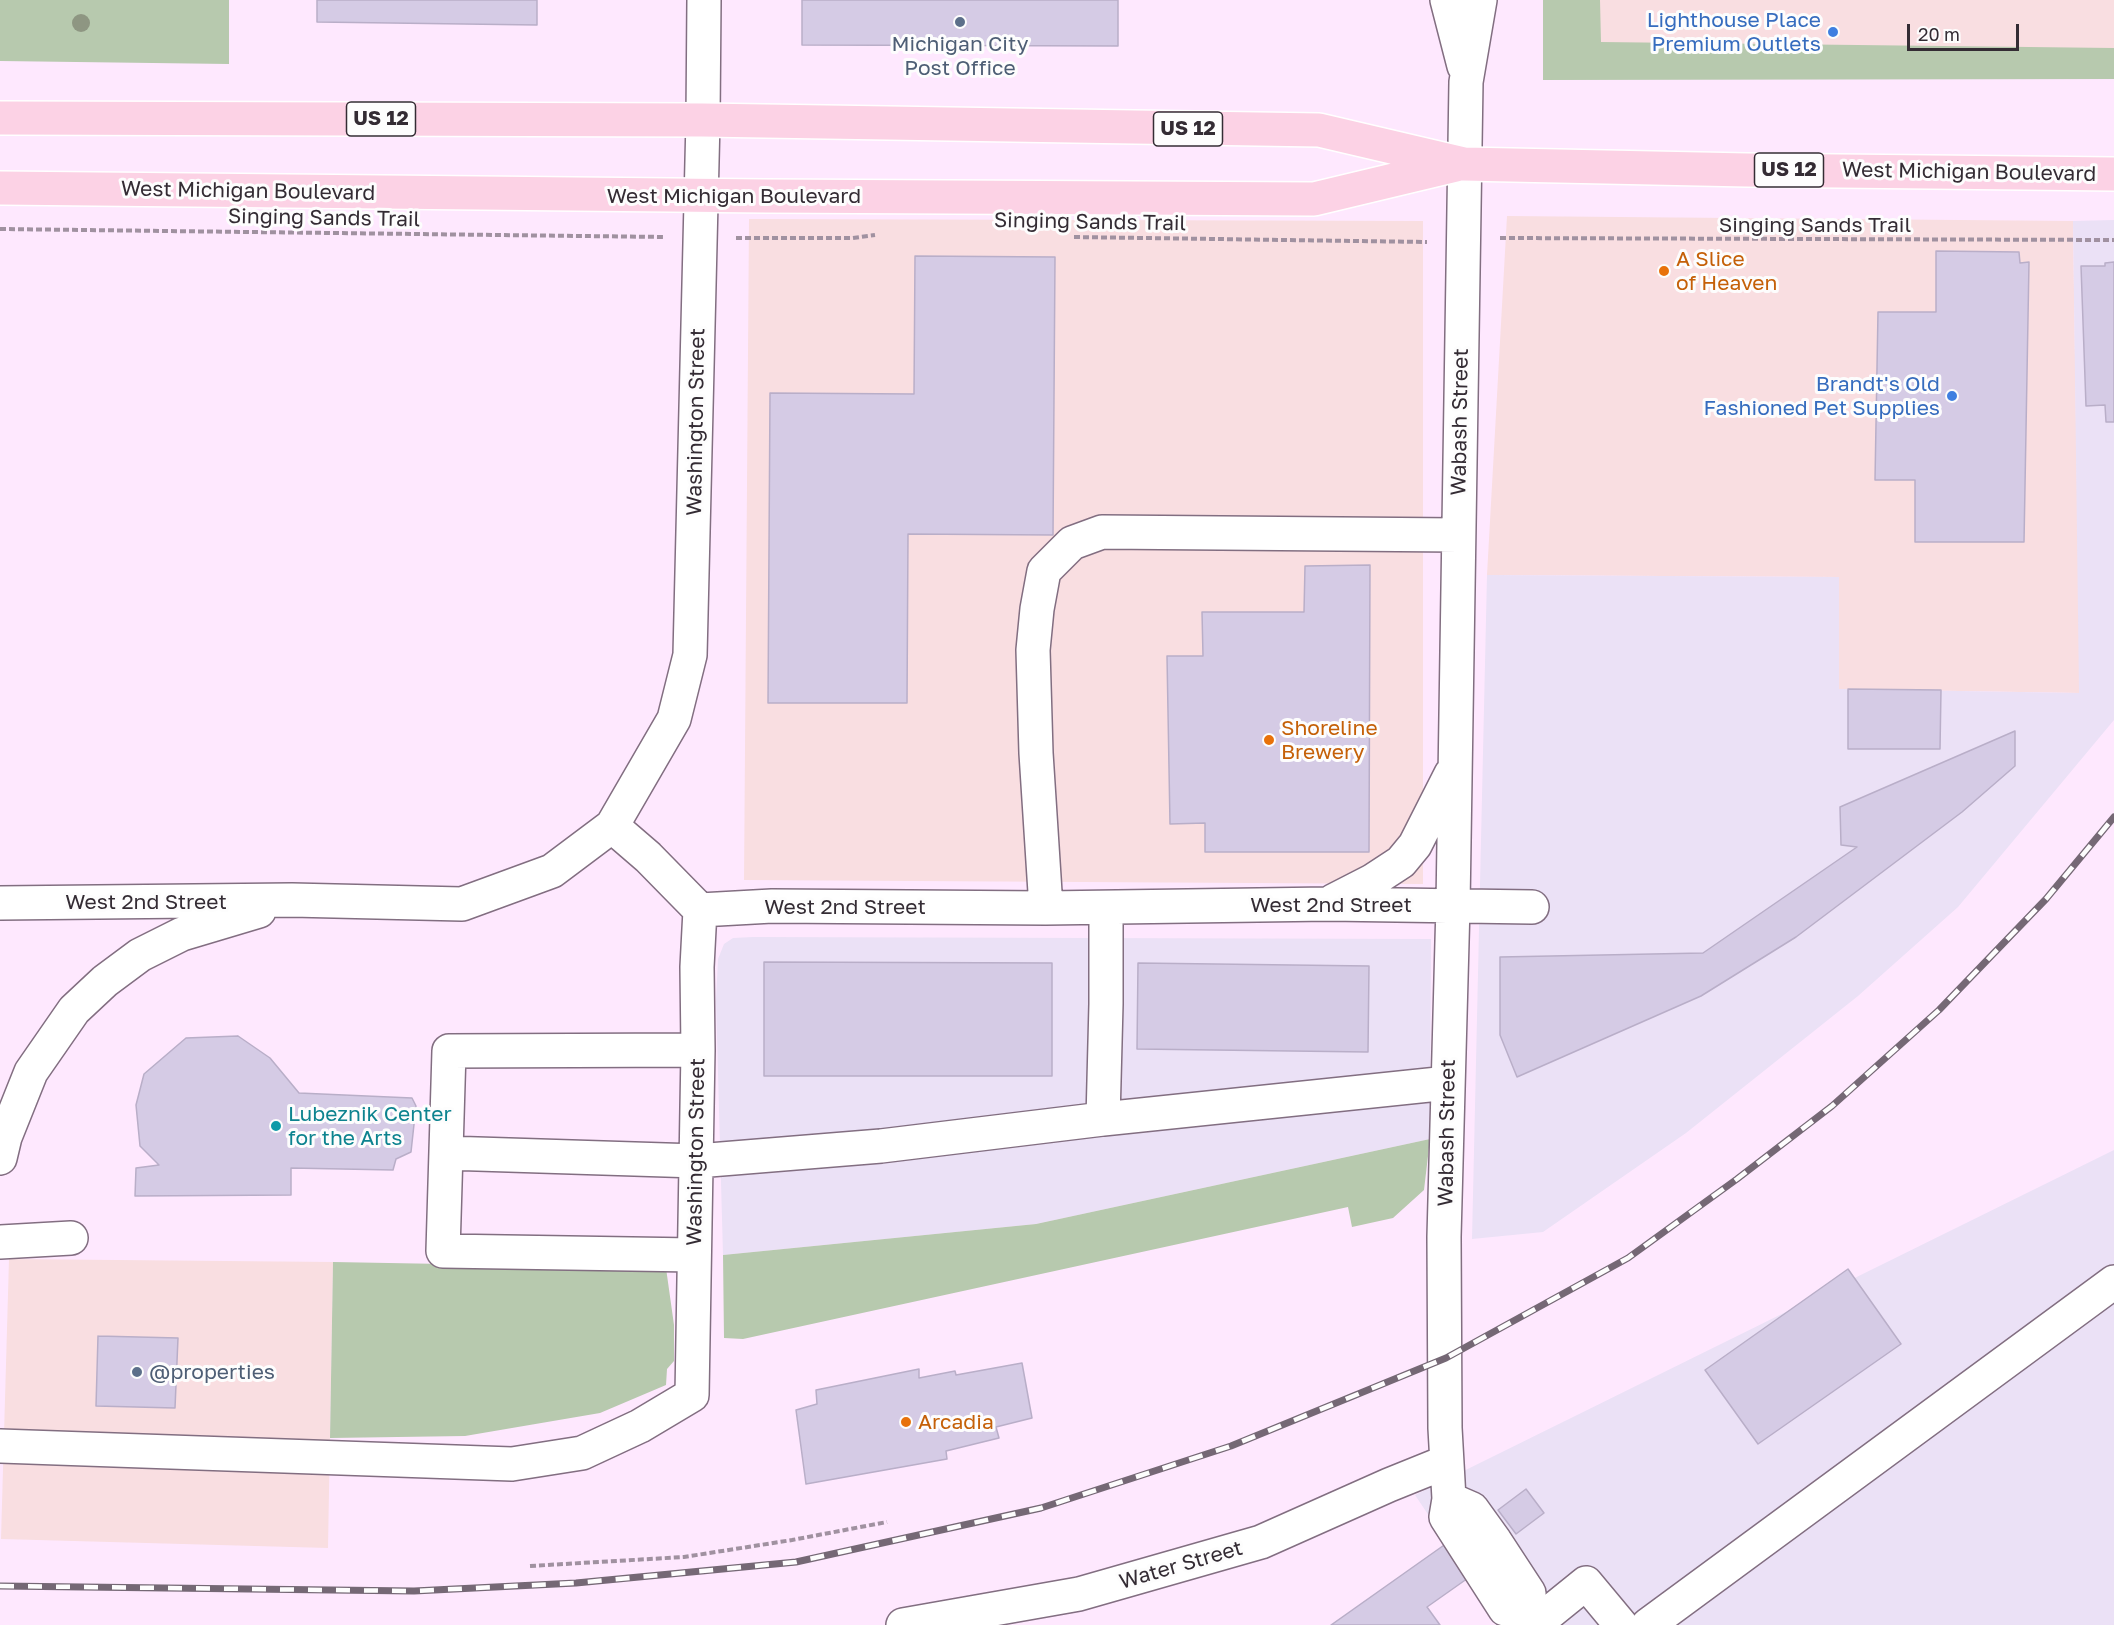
<!DOCTYPE html>
<html>
<head>
<meta charset="utf-8">
<style>
	body { margin:0 }
	#map { position:relative; width:2114px; height:1625px; overflow:hidden; background:#fee8fe; font-family:"Golos Text",sans-serif }
	canvas { display:block }
	.scale { position:absolute; left:1907px; top:24px; width:112px; height:27px; box-sizing:border-box; border:3px solid #342c34; border-top:0; padding-left:8px; font-size:18px; line-height:21px; white-space:nowrap; color:#342c34; -webkit-text-stroke:4px #fdfdfd; paint-order:stroke }
</style>
</head>
<body>
<div id="map">
<canvas width="2114" height="1625"></canvas>
<div class="scale">20 m</div>
</div>
<script>
const c = document.querySelector('canvas').getContext('2d');
c.lineJoin = 'round';
function fill(path, color) { c.fillStyle = color; c.fill(path, 'evenodd'); }
const toPath = rows => new Path2D(rows.map(r => 'M' + r).join(''));
function strokePath(path, color, width, dash) { c.strokeStyle = color; c.lineWidth = width; c.lineCap = dash ? 'butt' : 'round'; c.setLineDash(dash || []); c.stroke(path); }
function drawText(font, color, halo, rows, align = 'center') {
  c.font = font + ' "Golos Text",sans-serif'; c.lineWidth = 6; c.setLineDash([]); c.textBaseline = 'middle'; c.strokeStyle = halo; c.fillStyle = color; for (const [text, x, y, turn = 0] of rows) {
    c.save(); c.translate(x, y); c.rotate((+turn || 0) * Math.PI / 180); c.textAlign = isNaN(turn) ? turn : align; if (halo) c.strokeText(text, 0, 0); c.fillText(text, 0, 0); c.restore();
  }
}
fill(toPath([
	[1552,0,2114,0,2114,65,1552,69],
	[1507,216,2073,221,2080,693,1839,689,1838,577,1487,575],
	[749,219,1423,221,1423,884,744,880],
	[9,1259,333,1262,328,1548,1,1539]
]), '#f9dee1');
fill(toPath([
	[2114,220,2114,720,1958,907,1858,996,1686,1133,1543,1232,1472,1239,1487,575,1839,577,1839,689,2079,693,2073,221],
	[753,937,1431,939,1430,1139,1036,1224,723,1255,716,1000,718,959,724,944,733,938],
	[2114,1150,2114,1625,1502,1625,1415,1495]
]), '#ebe1f6');
fill(toPath([
	[0,0,229,0,229,64,0,61],
	[1543,0,1600,0,1601,42,2114,48,2114,79,1543,80],
	[1430,1139,1424,1190,1393,1218,1352,1227,1348,1207,743,1339,724,1338,723,1255,1036,1224],
	[333,1262,666,1268,674,1325,674,1361,667,1369,666,1385,600,1413,465,1436,330,1438]
]), '#b7c9ae');
const building = toPath([
	[317,0,537,0,537,25,317,22,317,0],
	[802,0,1118,0,1118,46,802,45,802,0],
	[1936,251,2019,252,2020,263,2029,262,2024,542,1915,542,1915,480,1875,480,1878,312,1936,312,1936,251],
	[915,256,1055,257,1053,535,908,534,907,703,768,703,770,393,914,394,915,256],
	[2114,262,2114,422,2106,422,2105,405,2086,406,2081,266,2105,266,2105,263,2114,262],
	[1370,565,1369,852,1205,852,1205,823,1170,824,1167,656,1203,656,1202,612,1304,612,1305,566,1370,565],
	[1848,689,1941,690,1940,749,1848,749,1848,689],
	[2015,731,2015,766,1962,812,1796,937,1701,996,1517,1077,1500,1035,1500,957,1703,953,1857,847,1841,845,1840,807,2015,731],
	[764,962,1052,963,1052,1076,764,1076,764,962],
	[1138,963,1369,966,1368,1052,1137,1049,1138,963],
	[238,1036,270,1058,299,1093,412,1098,416,1106,411,1152,396,1159,393,1170,291,1168,291,1195,135,1196,136,1168,159,1165,140,1146,136,1105,144,1074,186,1038,238,1036],
	[1848,1269,1901,1344,1758,1444,1705,1370,1848,1269],
	[98,1336,178,1338,175,1408,96,1406,98,1336],
	[1022,1363,1032,1418,996,1427,999,1438,946,1451,947,1459,806,1484,796,1410,817,1404,816,1390,919,1369,919,1378,955,1371,956,1375,1022,1363],
	[1526,1489,1544,1513,1516,1534,1498,1510,1526,1489],
	[1447,1543,1471,1576,1427,1607,1440,1625,1331,1625,1447,1543]
]);
fill(building, '#d5cbe5');
strokePath(building, '#b9aec8', 1.5);
const minor = toPath([
	[1447,0,1464,66],
	[1480,0,1466,82,1453,905,1444,1237,1445,1428,1449,1499,1446,1517,1505,1609,1526,1613],
	[612,826,648,857,700,910,772,906,1046,908,1329,904,1532,907],
	[1333,901,1372,881,1401,862,1415,845,1451,774],
	[0,903,292,900,462,904,552,871,612,826,674,719,690,655,703,120,704,0],
	[1046,908,1036,753,1033,650,1037,609,1044,571,1072,543,1102,532,1458,535],
	[1103,1119,1448,1083],
	[446,1153,697,1161,881,1146,1103,1119,1106,1004,1106,908],
	[0,1158,5,1137,31,1072,74,1010,105,981,140,955,182,934,259,911],
	[0,1242,71,1238],
	[694,1255,443,1251,449,1051,698,1050],
	[0,1446,512,1464,582,1453,640,1426,692,1395,698,1050,697,967,700,910],
	[1449,1499,1472,1509,1495,1541,1529,1593,1526,1613,1534,1625],
	[903,1625,1079,1594,1261,1542,1389,1485,1446,1462],
	[1534,1625,1586,1583,1621,1625],
	[1648,1625,2114,1282]
]);
const major = toPath([
	[0,118,703,120,1319,130,1464,164,1747,170,2114,174],
	[0,188,766,196,1314,199,1456,165]
]);
strokePath(minor, '#826e81', 36);
strokePath(major, '#fff', 36);
strokePath(toPath([
	[0,229,665,237],
	[1074,237,1427,242],
	[736,238,853,238,875,235],
	[1500,238,2114,240],
	[530,1566,684,1557,792,1540,887,1522]
]), '#a091a0', 4, [6, 3]);
strokePath(minor, '#fff', 33);
strokePath(major, '#fcd2e5', 33);
const rail = toPath([
	[0,1586,414,1591,576,1583,796,1562,1041,1508,1231,1446,1446,1358,1628,1258,1737,1179,1832,1106,1939,1010,2046,899,2114,817]
]);
strokePath(rail, '#756875', 7);
strokePath(rail, '#fdfdfd', 4.5, [14]);
c.fillStyle = '#8e9682';
for (const [x, y] of [
	[81,23]
]) { c.beginPath(); c.arc(x, y, 9, 0, 2 * Math.PI); c.fill(); }
for (const [x, y, r, color] of [
	[960,22,6,"#5c6f8a"],
	[1833,32,6,"#3f7fe0"],
	[1664,271,6,"#e8710a"],
	[1952,396,6,"#3f7fe0"],
	[1269,740,6,"#e8710a"],
	[276,1126,6,"#0f9aa8"],
	[137,1372,6,"#5c6f8a"],
	[906,1422,6,"#e8710a"]
]) { const dot = new Path2D(); dot.arc(x, y, r, 0, 2 * Math.PI); c.fillStyle = color; c.fill(dot); strokePath(dot, '#fdfdfd', 2); }
for (const [x, y, w] of [
	[381,119,69],
	[1188,129,69],
	[1789,170,69]
]) { const box = new Path2D(); box.roundRect(x - w / 2, y - 17, w, 34, 4.5); c.fillStyle = '#fdfdfd'; c.fill(box); strokePath(box, '#342c34', 1.5); }
drawText('bold 20px', '#342c34', null, [
	["US 12",381,119],
	["US 12",1188,129],
	["US 12",1789,170]
]);
drawText('21px', '#366cbe', '#fdfdfd', [
	["Lighthouse Place",1821,20],
	["Premium Outlets",1821,44],
	["Brandt's Old",1940,384],
	["Fashioned Pet Supplies",1940,408]
], 'right');
drawText('21px', '#4e5e75', '#fdfdfd', [
	["Michigan City",960,44],
	["Post Office",960,68],
	["@properties",149,1372,"left"]
]);
drawText('21px', '#342c34', '#fdfdfd', [
	["West Michigan Boulevard",1969,172,1],
	["West Michigan Boulevard",248,191,1],
	["West Michigan Boulevard",734,196],
	["Singing Sands Trail",324,218,1],
	["Singing Sands Trail",1090,222,1],
	["Singing Sands Trail",1815,225],
	["Washington Street",696,422,-89],
	["Wabash Street",1460,422,-89],
	["West 2nd Street",146,902],
	["West 2nd Street",1331,905],
	["West 2nd Street",845,907],
	["Wabash Street",1447,1133,-89],
	["Washington Street",696,1152,-89],
	["Water Street",1181,1565,-16]
]);
drawText('21px', '#c56008', '#fdfdfd', [
	["A Slice",1676,259],
	["of Heaven",1676,283],
	["Shoreline",1281,728],
	["Brewery",1281,752],
	["Arcadia",918,1422]
], 'left');
drawText('21px', '#0d838f', '#fdfdfd', [
	["Lubeznik Center",288,1114],
	["for the Arts",288,1138]
], 'left');
</script>
</body>
</html>
